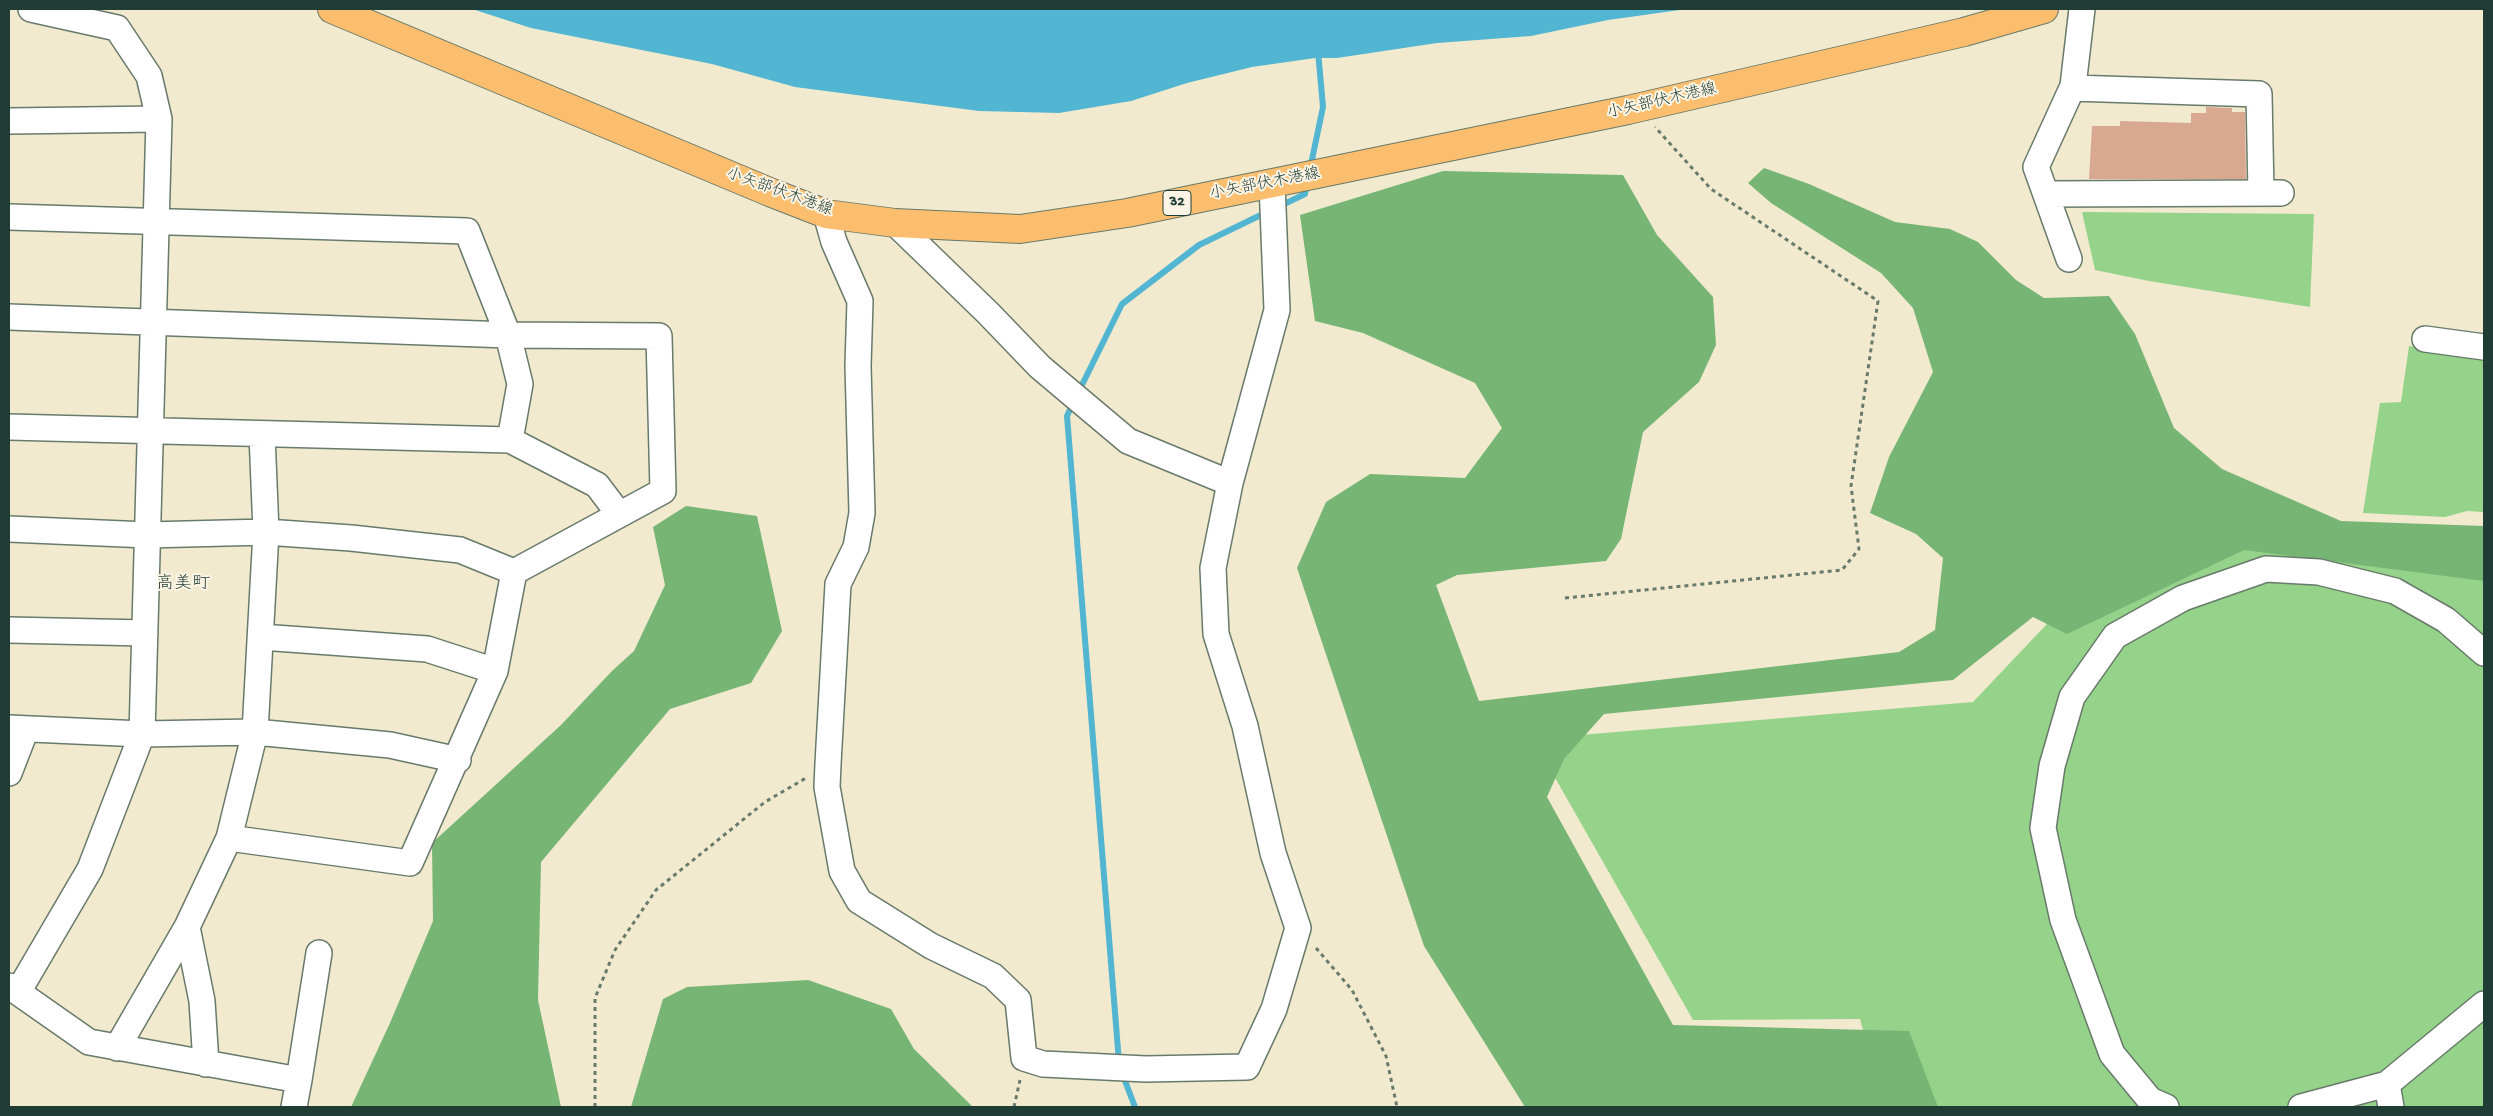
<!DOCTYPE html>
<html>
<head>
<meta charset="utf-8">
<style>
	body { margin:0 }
	#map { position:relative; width:2493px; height:1116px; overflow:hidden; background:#f1eacf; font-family:"Gochi Hand",sans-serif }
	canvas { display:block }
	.frame { position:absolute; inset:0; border:10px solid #1f3d34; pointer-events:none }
</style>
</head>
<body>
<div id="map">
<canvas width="2493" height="1116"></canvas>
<div class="frame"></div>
</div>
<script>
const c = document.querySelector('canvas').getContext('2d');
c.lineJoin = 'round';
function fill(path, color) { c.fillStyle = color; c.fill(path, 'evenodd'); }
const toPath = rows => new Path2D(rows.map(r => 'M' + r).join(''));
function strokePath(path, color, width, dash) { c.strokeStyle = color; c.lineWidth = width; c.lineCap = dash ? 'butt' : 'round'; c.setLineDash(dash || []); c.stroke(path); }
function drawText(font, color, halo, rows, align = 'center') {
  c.font = font + ' "Gochi Hand","Klee One",sans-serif'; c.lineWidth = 4; c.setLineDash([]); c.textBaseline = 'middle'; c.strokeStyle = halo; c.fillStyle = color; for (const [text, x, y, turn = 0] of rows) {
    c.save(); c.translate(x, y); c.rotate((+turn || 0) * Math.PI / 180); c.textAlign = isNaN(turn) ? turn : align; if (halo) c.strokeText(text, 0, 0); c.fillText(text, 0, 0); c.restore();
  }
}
fill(toPath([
	[2082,212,2314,214,2310,307,2149,281,2095,270],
	[2409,346,2484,355,2484,512,2467,511,2445,517,2363,513,2380,403,2401,402],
	[2219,529,2484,560,2484,1107,1884,1107,1860,1019,1693,1020,1533,739,1973,702,2099,569]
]), '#94d389');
fill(toPath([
	[1764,168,1809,184,1895,222,1950,229,1978,242,2016,280,2044,298,2109,296,2135,334,2174,428,2222,469,2341,521,2484,526,2484,581,2244,550,2067,634,2033,617,1953,680,1604,714,1564,759,1547,797,1673,1025,1909,1031,1938,1107,1525,1107,1424,946,1297,568,1326,502,1370,474,1465,478,1502,428,1475,383,1363,333,1315,321,1300,215,1443,171,1623,175,1657,235,1713,297,1716,345,1699,382,1643,432,1621,539,1606,561,1457,575,1436,585,1479,701,1899,652,1935,630,1943,558,1916,534,1870,513,1889,457,1933,372,1913,308,1881,273,1771,203,1748,183],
	[686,506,757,516,782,631,751,683,670,709,541,862,538,1000,561,1107,351,1107,390,1023,433,921,432,843,561,725,612,671,634,651,665,585,653,527],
	[808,980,891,1009,914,1049,973,1107,631,1107,663,999,687,987]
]), '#77b575');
fill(toPath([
	[472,9,1687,9,1608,20,1531,36,1437,43,1337,58,1315,58,1252,67,1187,83,1131,101,1059,113,979,111,795,87,712,64,531,28]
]), '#52b5d1');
strokePath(toPath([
	[1310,169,1323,107,1318,51],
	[1278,207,1305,194,1307,184],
	[1079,391,1122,304,1199,245,1267,212],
	[1073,403,1067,416,1119,1062],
	[1122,1073,1135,1107]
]), '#52b5d1', 6);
fill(toPath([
	[2206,107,2232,108,2232,112,2245,112,2246,179,2089,179,2092,126,2120,126,2120,121,2191,123,2191,113,2206,113]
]), '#d8a890');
const minor = toPath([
	[2072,88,2259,94,2261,193],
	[9,121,159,119],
	[2046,194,2281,193],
	[826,214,834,242,860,301,858,366,862,513,856,547,838,584,828,764,827,787,842,871,859,901,931,946,993,976,1018,1000,1024,1058,1043,1064,1146,1069,1247,1067,1274,1009,1298,928,1273,853,1245,726,1216,634,1213,568,1230,483,1277,310,1272,183],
	[9,217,467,231,508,335,9,317],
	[895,223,988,313,1040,367,1128,441,1230,483],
	[2069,259,2036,167,2073,86,2082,9],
	[2425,339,2484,347],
	[9,427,510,440,597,485,619,514],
	[9,529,147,535,266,532,351,538,460,550,514,572],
	[9,630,145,633],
	[261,637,427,649,495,671],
	[9,728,142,734,255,732,390,745,458,760],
	[9,773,26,729],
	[229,838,255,732,266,532,262,435],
	[187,927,202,1001,206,1064],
	[9,986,89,1042,299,1080,294,1107],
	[18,992,90,869,142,734,159,119,149,76,117,28,31,9],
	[117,1048,187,927,229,838,410,863,495,671,514,572,663,491,659,336,508,335,520,384,510,440],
	[299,1080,319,953],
	[2387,1084,2391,1107],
	[2166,1107,2150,1100,2112,1054,2063,920,2043,828,2052,766,2072,697,2115,636,2183,598,2266,569,2319,572,2395,591,2446,620,2484,653],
	[2301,1107,2387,1084,2484,1004]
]);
const major = toPath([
	[332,9,772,193,826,214,895,223,1020,229,1127,213,1628,110,1964,32,2044,9]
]);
strokePath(minor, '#687a6a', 28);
strokePath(major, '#687a6a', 30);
strokePath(toPath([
	[1565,598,1842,570,1859,549,1851,486,1878,301,1711,189,1655,127],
	[1316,948,1352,990,1386,1056,1397,1107],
	[595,1107,595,998,615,950,656,890,765,802,806,778],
	[1014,1107,1020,1080]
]), '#687a6a', 3, [4, 4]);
strokePath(minor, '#fff', 25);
strokePath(major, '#fbbe6e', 28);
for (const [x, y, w] of [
	[1177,203,28]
]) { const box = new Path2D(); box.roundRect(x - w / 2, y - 12.5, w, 25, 4); c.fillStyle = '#fcf5e5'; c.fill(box); strokePath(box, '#1f3d34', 1); }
drawText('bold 15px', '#1f3d34', null, [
	["32",1177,203]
]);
drawText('16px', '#1f3d34', '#fcf5e5', [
	["小矢部伏木港線",1662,102,-13],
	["小矢部伏木港線",1265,185,-11],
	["小矢部伏木港線",779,193,20]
]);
drawText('18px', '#1f3d34', '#fcf5e5', [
	["高美町",183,585]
]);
</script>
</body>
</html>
